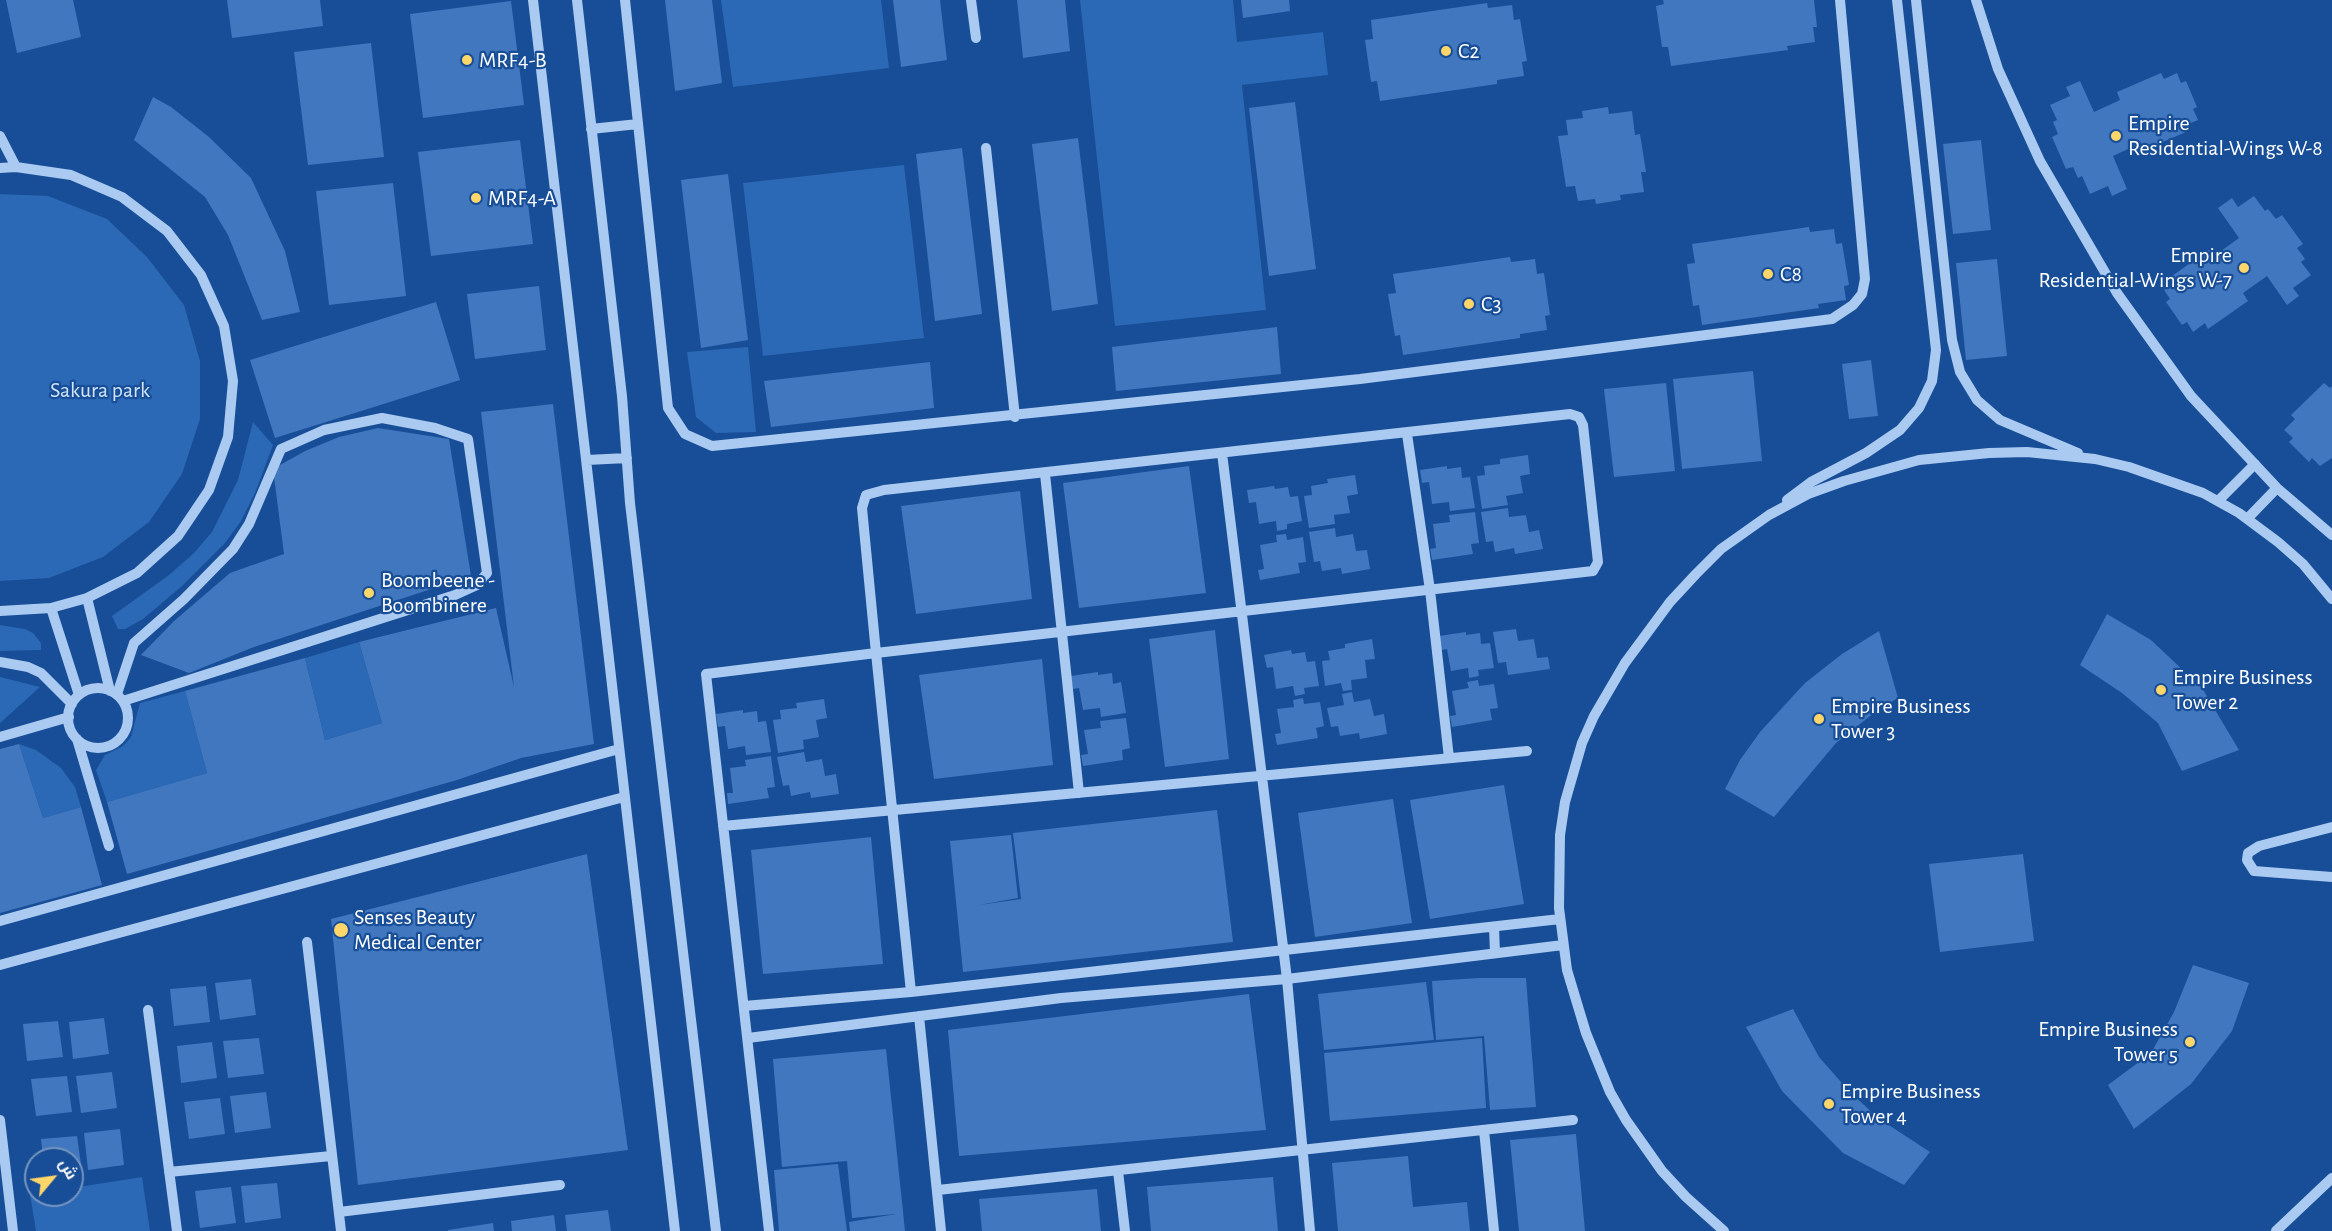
<!DOCTYPE html>
<html>
<head>
<meta charset="utf-8">
<style>
	body { margin:0 }
	#map { position:relative; width:2332px; height:1231px; overflow:hidden; background:#174e97; font-family:"Alegreya Sans",Cairo,sans-serif }
	canvas { display:block }
	.north { position:absolute; left:24px; top:1147px; width:60px; height:60px; box-sizing:border-box; background:#174e97; border:2px solid #7495c1; border-radius:50%; rotate:61deg; font-size:16px; font-weight:700; line-height:24px; text-align:center; color:#fff }
	.north::after { content:''; display:block; margin:auto; width:21px; height:27px; background:#ffd66a; clip-path:polygon(50% 0,100% 100%,50% 72%,0 100%) }
</style>
</head>
<body>
<div id="map">
<canvas width="2332" height="1231"></canvas>
<div class="north">ش</div>
</div>
<script>
const c = document.querySelector('canvas').getContext('2d');
c.lineJoin = 'round';
function fill(path, color) { c.fillStyle = color; c.fill(path, 'evenodd'); }
const toPath = rows => new Path2D(rows.map(r => 'M' + r).join(''));
function strokePath(path, color, width, dash) { c.strokeStyle = color; c.lineWidth = width; c.lineCap = dash ? 'butt' : 'round'; c.setLineDash(dash || []); c.stroke(path); }
function drawText(font, color, halo, rows, align = 'center') {
  c.font = font + ' "Alegreya Sans",sans-serif'; c.lineWidth = 4.5; c.setLineDash([]); c.textBaseline = 'middle'; c.strokeStyle = halo; c.fillStyle = color; for (const [text, x, y, turn = 0] of rows) {
    c.save(); c.translate(x, y); c.rotate((+turn || 0) * Math.PI / 180); c.textAlign = isNaN(turn) ? turn : align; if (halo) c.strokeText(text, 0, 0); c.fillText(text, 0, 0); c.restore();
  }
}
fill(toPath([
	[721,0,881,0,889,68,733,87],
	[1080,0,1233,0,1237,42,1323,32,1328,75,1242,85,1266,310,1115,326],
	[904,165,924,338,763,356,743,183],
	[0,194,48,196,107,219,147,257,184,305,200,361,200,419,182,474,149,522,103,557,49,578,0,581],
	[748,347,756,432,716,433,696,417,687,352],
	[253,422,273,445,255,493,241,521,225,543,182,586,143,619,125,629,118,629,112,616,169,575,194,553,212,532,238,480],
	[0,625,25,629,33,633,41,643,41,650,0,651],
	[359,642,382,723,325,740,305,658],
	[0,677,40,687,0,723],
	[185,691,207,773,107,802,96,770,105,755,123,746,131,737,140,703],
	[19,744,36,750,61,768,75,787,81,807,43,818],
	[142,1177,150,1231,36,1231,30,1194,72,1195,72,1188]
]), '#2b68b5');
fill(toPath([
	[6,0,73,0,81,37,17,53],
	[227,0,320,0,323,26,232,38],
	[665,0,712,0,722,83,675,91],
	[893,0,940,0,947,60,901,67],
	[1017,0,1065,0,1070,51,1023,58],
	[1241,0,1289,0,1290,11,1243,18],
	[1663,0,1814,0,1817,27,1813,27,1815,42,1787,46,1788,50,1671,66,1668,47,1662,47,1656,6,1664,4],
	[511,1,524,105,423,118,410,14],
	[1487,3,1488,8,1512,5,1514,20,1520,19,1527,61,1522,62,1524,76,1497,80,1497,84,1380,101,1377,81,1371,82,1365,40,1373,39,1371,20],
	[371,43,384,157,308,165,294,52],
	[2161,73,2164,79,2177,73,2181,83,2186,81,2197,107,2193,109,2198,120,2184,126,2186,132,2144,150,2141,143,2113,156,2127,189,2112,196,2108,186,2090,194,2082,176,2078,178,2073,167,2066,169,2052,137,2058,134,2053,122,2057,120,2050,105,2070,96,2066,87,2080,81,2094,112,2120,100,2117,92],
	[153,97,171,107,209,137,251,178,285,251,300,312,262,320,228,235,205,197,134,140],
	[1295,102,1316,269,1269,276,1249,108],
	[1608,107,1609,114,1632,111,1635,135,1640,134,1646,172,1641,172,1644,192,1620,195,1621,200,1596,204,1595,199,1578,201,1575,186,1566,187,1558,136,1568,135,1566,120,1583,118,1582,111],
	[1078,138,1098,304,1052,311,1032,144],
	[520,140,533,244,431,256,418,152],
	[1981,140,1991,230,1953,234,1943,144],
	[962,148,982,314,935,321,916,154],
	[728,174,748,340,701,348,681,180],
	[393,183,406,296,329,305,316,191],
	[2254,196,2265,211,2268,209,2276,219,2282,215,2303,244,2297,248,2305,259,2301,262,2311,275,2293,288,2299,296,2287,305,2267,276,2243,293,2248,301,2208,329,2205,323,2193,332,2187,322,2182,325,2166,302,2170,299,2164,290,2176,281,2172,276,2210,249,2214,256,2239,238,2218,208,2232,198,2238,207],
	[1809,227,1810,232,1834,229,1836,244,1842,243,1849,285,1844,286,1846,300,1818,304,1819,308,1702,325,1699,305,1693,306,1687,264,1695,263,1692,244],
	[1510,257,1511,262,1535,259,1537,274,1544,273,1550,315,1545,316,1547,330,1520,334,1520,338,1403,355,1400,335,1395,336,1388,294,1396,293,1393,274],
	[1997,259,2007,356,1966,360,1956,263],
	[539,286,546,350,475,359,467,294],
	[436,302,460,380,275,438,250,360],
	[1277,327,1281,374,1116,391,1112,347],
	[1871,360,1878,416,1849,419,1842,364],
	[930,362,934,408,771,427,764,381],
	[1753,371,1762,461,1682,469,1673,379],
	[1666,383,1675,471,1614,477,1604,389],
	[2324,383,2330,388,2332,386,2332,458,2320,466,2312,458,2309,462,2289,442,2293,438,2284,430,2295,419,2291,415],
	[553,404,594,744,521,758,457,780,127,874,107,802,207,773,185,691,305,658,325,740,382,723,359,642,496,608,514,687,481,412],
	[378,428,449,439,471,576,254,647,189,673,141,655,174,621,230,573,284,554,273,469,305,451,339,437],
	[1528,455,1530,474,1520,476,1523,493,1506,496,1508,505,1482,509,1477,476,1485,475,1484,466,1500,464,1500,459],
	[1189,466,1206,593,1079,608,1063,483],
	[1447,466,1447,469,1461,467,1462,478,1470,477,1475,508,1450,511,1449,502,1432,504,1429,482,1422,483,1420,470],
	[1355,475,1358,494,1347,496,1350,513,1334,515,1335,524,1309,528,1304,496,1312,495,1311,486,1328,483,1327,479],
	[1274,486,1275,489,1288,487,1290,497,1298,496,1302,521,1287,524,1287,529,1277,531,1276,521,1259,524,1256,502,1249,503,1247,490],
	[1020,491,1032,599,916,614,901,506],
	[1508,508,1509,517,1526,515,1529,532,1539,530,1543,549,1515,554,1514,548,1495,552,1493,541,1486,542,1481,512],
	[1475,512,1479,543,1471,544,1473,554,1432,560,1430,549,1436,548,1433,524,1450,522,1449,515],
	[1335,528,1336,537,1353,534,1356,551,1367,550,1370,569,1342,574,1341,568,1322,571,1320,561,1314,562,1309,532],
	[1286,534,1287,540,1303,537,1306,562,1298,563,1300,573,1260,580,1258,570,1264,569,1260,545,1277,542,1276,535],
	[2107,614,2151,640,2202,688,2239,750,2182,771,2158,723,2122,693,2080,665],
	[1516,629,1518,641,1534,639,1537,658,1548,657,1550,669,1508,675,1506,662,1498,663,1493,632],
	[1215,630,1229,759,1165,767,1149,639],
	[1879,631,1898,698,1879,709,1836,743,1774,817,1725,789,1740,760,1760,732,1805,683,1842,654],
	[1466,632,1466,635,1480,633,1481,644,1490,643,1494,668,1478,670,1479,676,1469,678,1468,668,1451,671,1447,649,1441,650,1439,636],
	[1372,639,1375,659,1365,660,1367,678,1351,680,1352,690,1343,691,1341,683,1325,686,1322,661,1330,660,1328,651,1345,648,1345,644],
	[1291,650,1292,654,1305,652,1307,662,1315,661,1319,686,1304,688,1305,694,1295,696,1293,686,1276,689,1273,667,1267,668,1264,655],
	[1042,659,1053,765,934,779,919,675],
	[1098,672,1098,675,1112,673,1113,684,1121,682,1126,713,1101,717,1100,708,1083,710,1079,688,1073,689,1071,676],
	[1478,680,1479,686,1494,684,1498,708,1490,709,1492,720,1452,727,1450,716,1456,715,1452,691,1469,688,1467,682],
	[1352,692,1354,702,1370,699,1374,716,1384,714,1387,734,1360,739,1359,733,1340,736,1338,726,1331,727,1327,708,1344,705,1342,694],
	[1303,698,1304,704,1320,702,1324,726,1316,728,1318,738,1277,745,1275,734,1281,733,1277,709,1294,707,1293,700],
	[824,699,827,718,816,720,819,737,803,740,804,749,778,753,773,720,781,719,780,710,797,708,796,703],
	[743,710,743,713,757,711,758,722,766,721,771,752,746,755,745,746,728,749,725,726,718,727,716,714],
	[1126,718,1130,748,1122,750,1123,760,1083,766,1081,755,1088,754,1084,730,1101,728,1100,721],
	[19,744,43,818,81,807,102,885,0,913,0,749],
	[804,752,806,762,822,759,825,776,836,774,839,794,811,798,810,792,791,796,789,785,783,786,777,757],
	[771,756,775,787,767,788,769,798,728,804,727,793,733,793,730,768,746,766,745,760],
	[1504,785,1524,904,1430,919,1410,800],
	[1393,799,1412,923,1315,937,1298,813],
	[1217,810,1233,942,963,972,950,841,1011,835,1018,898,979,905,1021,899,1013,833],
	[871,837,883,964,763,974,751,850],
	[587,854,628,1150,358,1185,331,919],
	[2023,854,2034,941,1940,952,1929,864],
	[2193,965,2249,983,2232,1031,2191,1084,2134,1129,2108,1085,2151,1053,2174,1012],
	[1479,978,1526,978,1536,1107,1490,1110,1484,1036,1436,1040,1432,981],
	[251,979,256,1015,220,1020,215,983],
	[1426,982,1434,1040,1324,1050,1318,994],
	[206,986,210,1022,174,1026,170,989],
	[1249,994,1266,1130,959,1156,948,1030],
	[1793,1009,1819,1057,1848,1090,1878,1118,1930,1152,1904,1185,1843,1153,1782,1091,1746,1027],
	[104,1018,109,1054,73,1059,69,1022],
	[58,1021,63,1057,27,1061,23,1024],
	[259,1038,264,1074,228,1078,223,1041],
	[1482,1038,1486,1108,1330,1121,1324,1053],
	[212,1042,217,1078,181,1083,177,1046],
	[886,1049,905,1231,850,1231,849,1222,896,1214,852,1218,847,1161,782,1167,773,1059],
	[112,1072,117,1108,81,1113,76,1076],
	[67,1076,72,1112,36,1116,31,1079],
	[266,1092,271,1128,235,1133,230,1096],
	[220,1098,225,1134,189,1139,184,1102],
	[120,1129,124,1165,88,1170,84,1133],
	[1576,1134,1585,1231,1519,1231,1510,1140],
	[77,1136,82,1171,72,1173,72,1159,43,1159,41,1139],
	[1408,1156,1413,1207,1467,1202,1470,1231,1338,1231,1332,1163],
	[838,1164,847,1231,779,1231,774,1170],
	[1273,1177,1278,1231,1151,1231,1147,1187],
	[277,1183,281,1218,245,1223,241,1186],
	[231,1187,236,1223,200,1228,195,1191],
	[1097,1189,1101,1231,982,1231,979,1199],
	[608,1210,611,1231,567,1231,565,1215],
	[554,1215,556,1231,512,1231,511,1221],
	[493,1223,494,1231,448,1231,448,1230]
]), '#4077be');
strokePath(toPath([
	[533,0,675,1231],
	[577,0,622,396,630,503,716,1231],
	[625,0,668,408,685,434,712,446,1360,379,1832,319,1853,305,1862,294,1865,279,1840,0],
	[971,0,976,38],
	[1916,0,1952,340,1960,372,1977,400,2000,420,2078,453],
	[1976,0,1998,69,2040,161,2117,293,2191,396,2277,488,2332,535],
	[591,129,638,124],
	[0,136,16,167],
	[986,148,1015,417],
	[0,168,16,167,71,175,122,197,167,231,201,275,224,326,233,381,228,437,209,490,178,536,137,573,87,598,51,608,0,611],
	[1407,434,1430,590,1449,758],
	[1222,453,1287,979,1310,1231],
	[587,460,627,458],
	[1045,474,1079,793],
	[1787,500,1811,482,1866,453,1900,430,1919,408,1932,381,1936,350,1897,0],
	[2218,501,2255,464],
	[2247,519,2277,488],
	[87,598,110,691],
	[51,608,79,695],
	[0,662,28,667,41,673,72,704],
	'68 718a30 30 0 1 1 60 0a30 30 0 1 1-60 0Z',
	[117,694,134,643,184,599,233,549,249,524,281,449,324,430,382,418,435,428,468,439,487,573,477,585,455,595,123,701],
	[0,737,69,717],
	[77,739,109,846],
	[723,826,1527,751],
	[2332,827,2259,846,2248,853,2247,860,2254,871,2332,877],
	[0,921,619,749],
	[1494,927,1495,953],
	[307,942,341,1231],
	[0,965,624,797],
	[744,1006,911,992,1560,919],
	[148,1010,177,1231],
	[919,1016,941,1231],
	[748,1038,1061,998,1287,979,1563,945],
	[0,1120,13,1231],
	[1484,1130,1494,1231],
	[1118,1171,1125,1231],
	[169,1172,331,1156],
	[938,1190,1573,1120],
	[339,1212,560,1185],
	[769,1231,706,674,876,653,1593,571,1598,562,1583,425,1579,417,1570,414,884,490,866,495,862,508,876,653,911,992],
	[1724,1231,1686,1197,1662,1171,1626,1120,1610,1092,1586,1033,1567,970,1559,908,1560,835,1565,802,1582,743,1594,716,1625,663,1670,602,1696,574,1721,549,1769,515,1808,494,1844,481,1919,460,1989,453,2027,452,2095,459,2129,467,2203,493,2239,513,2278,542,2303,564,2332,599],
	[2276,1231,2332,1178]
]), '#aacaf1', 10);
for (const [x, y, r, color] of [
	[1446,51,6,"#ffd66a"],
	[467,60,6,"#ffd66a"],
	[2116,136,6,"#ffd66a"],
	[476,198,6,"#ffd66a"],
	[2244,268,6,"#ffd66a"],
	[1768,274,6,"#ffd66a"],
	[1469,304,6,"#ffd66a"],
	[369,593,6,"#ffd66a"],
	[2161,690,6,"#ffd66a"],
	[1819,719,6,"#ffd66a"],
	[341,930,8,"#ffd66a"],
	[2190,1042,6,"#ffd66a"],
	[1829,1104,6,"#ffd66a"]
]) { const dot = new Path2D(); dot.arc(x, y, r, 0, 2 * Math.PI); c.fillStyle = color; c.fill(dot); strokePath(dot, '#174e97', 2); }
drawText('22px', '#fff', '#174e97', [
	["C2",1458,51],
	["MRF4-B",479,60],
	["Empire",2128,123],
	["Residential-Wings W-8",2128,148],
	["MRF4-A",488,198],
	["Empire",2232,255,"right"],
	["Residential-Wings W-7",2232,280,"right"],
	["C8",1780,274],
	["C3",1481,304],
	["Boombeene -",381,580],
	["Boombinere",381,605],
	["Empire Business",2173,677],
	["Tower 2",2173,702],
	["Empire Business",1831,706],
	["Tower 3",1831,731],
	["Senses Beauty",354,917],
	["Medical Center",354,942],
	["Empire Business",2178,1029,"right"],
	["Tower 5",2178,1054,"right"],
	["Empire Business",1841,1091],
	["Tower 4",1841,1116]
], 'left');
drawText('22px', '#d2e4fc', '#174e97', [
	["Sakura park",100,390]
]);
</script>
</body>
</html>
